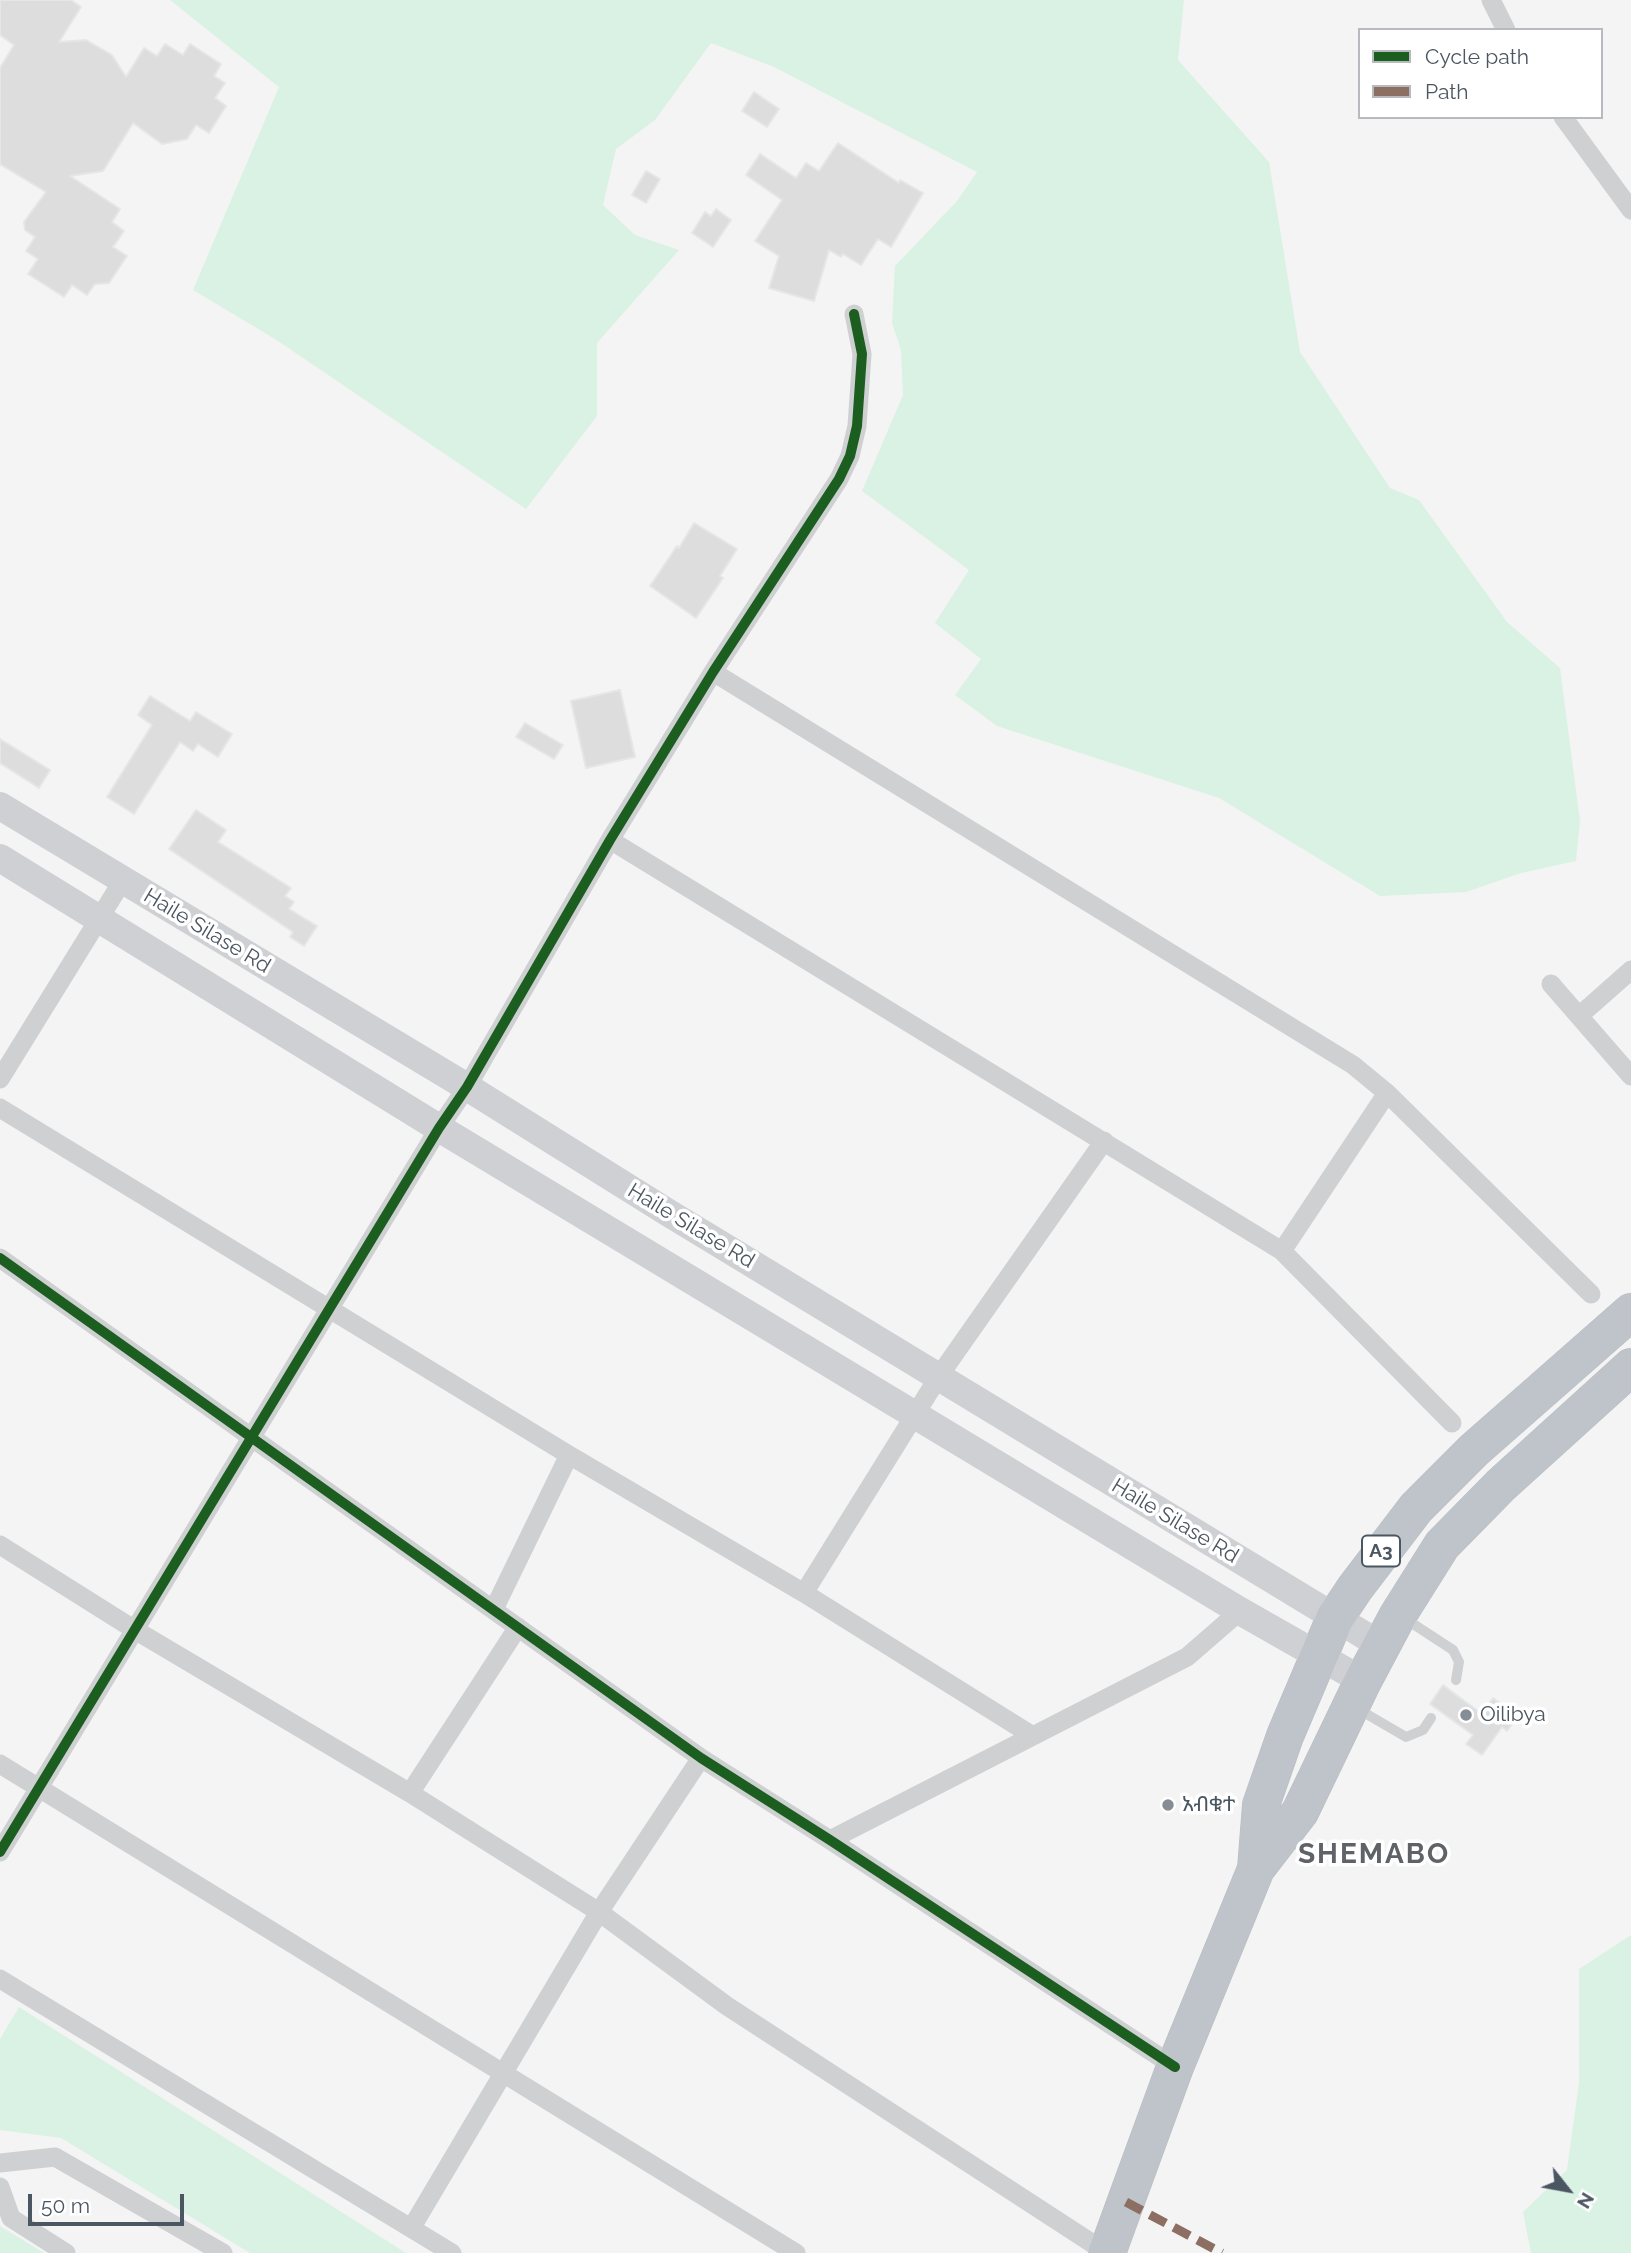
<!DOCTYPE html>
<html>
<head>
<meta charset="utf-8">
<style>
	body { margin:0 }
	#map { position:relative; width:1631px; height:2253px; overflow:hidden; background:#f4f4f4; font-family:Raleway,sans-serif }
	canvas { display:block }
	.legend { position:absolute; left:1358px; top:28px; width:245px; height:91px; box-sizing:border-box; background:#fff; border:2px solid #b7bbc0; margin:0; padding:9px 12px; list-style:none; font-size:21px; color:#4a5661 }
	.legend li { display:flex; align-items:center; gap:14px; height:35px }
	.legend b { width:35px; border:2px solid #b7bbc0 }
	.north { position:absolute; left:1533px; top:2155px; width:70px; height:70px; -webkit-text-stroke:5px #fff; paint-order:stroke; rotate:121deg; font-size:19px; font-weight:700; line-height:28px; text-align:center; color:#4a5661 }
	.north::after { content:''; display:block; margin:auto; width:24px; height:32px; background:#4a5661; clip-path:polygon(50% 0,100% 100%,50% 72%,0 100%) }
	.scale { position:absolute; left:28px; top:2194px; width:156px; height:32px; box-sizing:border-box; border:4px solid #4a5661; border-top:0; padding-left:9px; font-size:21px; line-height:24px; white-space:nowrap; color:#4a5661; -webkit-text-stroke:5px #fff; paint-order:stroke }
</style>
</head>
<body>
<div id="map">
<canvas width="1631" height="2253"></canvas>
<ul class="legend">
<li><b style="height:9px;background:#1b5e20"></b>Cycle path</li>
<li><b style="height:9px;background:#8d6e63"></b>Path</li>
</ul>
<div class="north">N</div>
<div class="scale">50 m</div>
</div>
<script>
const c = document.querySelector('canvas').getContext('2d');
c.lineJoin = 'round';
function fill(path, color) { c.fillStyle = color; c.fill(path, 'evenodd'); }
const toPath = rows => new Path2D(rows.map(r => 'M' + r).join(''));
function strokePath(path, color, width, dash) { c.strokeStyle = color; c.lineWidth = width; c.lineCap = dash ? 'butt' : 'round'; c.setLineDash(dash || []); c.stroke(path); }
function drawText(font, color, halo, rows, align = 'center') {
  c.font = font + ' Raleway,"Noto Sans Ethiopic",sans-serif'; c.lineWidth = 7; c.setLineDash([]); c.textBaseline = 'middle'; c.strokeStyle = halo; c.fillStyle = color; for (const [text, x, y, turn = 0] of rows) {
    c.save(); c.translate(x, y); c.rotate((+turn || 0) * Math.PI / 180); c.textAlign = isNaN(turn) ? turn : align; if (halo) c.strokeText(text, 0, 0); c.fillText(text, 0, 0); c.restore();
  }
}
fill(toPath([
	[170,0,1184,0,1178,60,1269,162,1300,352,1390,488,1419,500,1507,622,1560,668,1580,821,1576,861,1521,873,1466,892,1380,896,1219,798,997,726,955,695,981,659,935,623,969,570,862,491,903,395,901,350,892,323,895,266,957,201,977,172,774,67,711,43,655,120,616,149,603,205,635,235,679,250,597,343,597,416,526,509,275,339,193,290,279,87],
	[1631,1935,1631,2253,1531,2253,1523,2212,1567,2170,1579,2083,1579,1969],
	[19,2007,406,2253,250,2253,61,2138,0,2130,0,2039],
	[0,2226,44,2253,0,2253]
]), '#d9f2e3');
const building = toPath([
	[0,0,71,0,81,7,59,42,86,40,112,55,126,77,144,48,157,56,165,44,183,55,190,44,221,64,214,76,225,83,215,98,226,106,209,133,196,125,187,139,162,144,133,123,103,171,70,176,120,209,112,222,124,231,113,247,127,256,109,283,95,284,87,295,72,285,64,297,28,274,38,259,26,251,35,237,25,230,24,222,46,192,0,164,0,68,14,45,0,35,0,0],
	[754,92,779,109,767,127,742,111,754,92],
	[838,143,899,183,900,180,923,193,891,247,878,239,861,265,843,254,841,257,829,250,814,301,769,288,779,256,755,241,782,200,746,175,760,154,796,178,806,163,819,171,838,143],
	[646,171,660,179,646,203,632,195,646,171],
	[716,209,731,220,713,247,692,233,705,212,711,216,716,209],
	[694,523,737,549,720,576,723,578,696,618,650,586,677,546,679,548,694,523],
	[620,690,635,757,586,768,571,701,620,690],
	[150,696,190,721,196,712,232,734,218,757,198,744,193,751,180,742,134,814,107,797,152,725,138,715,150,696],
	[525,723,563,745,554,759,516,737,525,723],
	[0,739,50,770,39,788,0,763,0,739],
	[196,810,226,830,218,842,291,888,285,896,294,902,289,909,317,926,304,946,290,937,293,932,169,849,196,810],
	[1443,1685,1482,1714,1493,1698,1518,1716,1507,1731,1502,1727,1482,1755,1466,1744,1473,1735,1430,1704,1443,1685]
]);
fill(building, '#ddddde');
strokePath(building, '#e5e6e7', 2);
const highway = toPath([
	[1256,1869,1261,1805,1285,1736,1335,1618,1355,1588,1416,1508,1474,1450,1631,1312],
	[1107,2253,1175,2067,1256,1869,1300,1812,1363,1681,1398,1615,1442,1545,1501,1485,1631,1367]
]);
strokePath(highway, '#b9bec3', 38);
strokePath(toPath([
	[1404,1618,1453,1650,1459,1662,1456,1680],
	[1358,1709,1406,1737,1423,1730,1431,1718]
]), '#ced0d2', 10);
strokePath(toPath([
	[1491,0,1506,30],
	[1563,117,1631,210],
	[713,672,1353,1065,1387,1093,1591,1294],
	[610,840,1282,1251,1452,1423],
	[1551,984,1631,1076],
	[1579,1016,1631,970],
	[0,1079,123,880],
	[0,1108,569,1455,804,1593,1033,1736],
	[1282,1251,1387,1093],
	[0,1258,701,1758,830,1840,1175,2067],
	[0,1545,135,1630,410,1793,599,1912,727,2006,1107,2253],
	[804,1593,939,1376,1104,1141],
	[494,1609,569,1455],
	[0,1764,796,2253],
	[410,1793,518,1627],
	[830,1840,1187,1657,1240,1611],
	[0,1852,439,1128,467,1087,610,840,713,672,839,479,850,456,857,426,862,354,854,314],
	[0,1979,452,2253],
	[0,2163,55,2157,223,2253],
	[0,2187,11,2218,66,2253],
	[412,2227,599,1912,701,1758]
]), '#ced0d2', 19);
strokePath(toPath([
	[0,806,467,1087,667,1212,1382,1646],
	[0,858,439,1128,1240,1611,1363,1681]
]), '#ced0d4', 28);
strokePath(highway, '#bec4c9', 37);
strokePath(toPath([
	[1126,2202,1222,2253]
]), '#8d6e63', 9, [18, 9]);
strokePath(toPath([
	[0,1258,701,1758,830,1840,1175,2067],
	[0,1852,439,1128,467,1087,610,840,713,672,839,479,850,456,857,426,862,354,854,314]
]), '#1b5e20', 10);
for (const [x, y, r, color] of [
	[1466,1715,7,"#868d94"],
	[1168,1805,7,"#868d94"]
]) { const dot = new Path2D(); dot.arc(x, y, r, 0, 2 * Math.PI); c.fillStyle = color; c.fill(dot); strokePath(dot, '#fff', 2.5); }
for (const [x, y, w] of [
	[1381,1551,38]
]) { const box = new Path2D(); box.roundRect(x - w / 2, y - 15.5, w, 31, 5); c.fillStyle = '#fff'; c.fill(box); strokePath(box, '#4a5661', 2); }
drawText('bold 19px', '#4a5661', null, [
	["A3",1381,1551]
]);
drawText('21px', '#4a5661', '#fff', [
	["Haile Silase Rd",207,931,31],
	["Haile Silase Rd",691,1226,31],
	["Haile Silase Rd",1175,1521,31]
]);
drawText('21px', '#4a5661', '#fff', [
	["Oilibya",1480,1715],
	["አብቁተ",1182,1805]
], 'left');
c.letterSpacing = '2px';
drawText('bold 28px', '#5f6368', '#fff', [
	["SHEMABO",1374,1855]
]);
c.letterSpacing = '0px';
</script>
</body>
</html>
